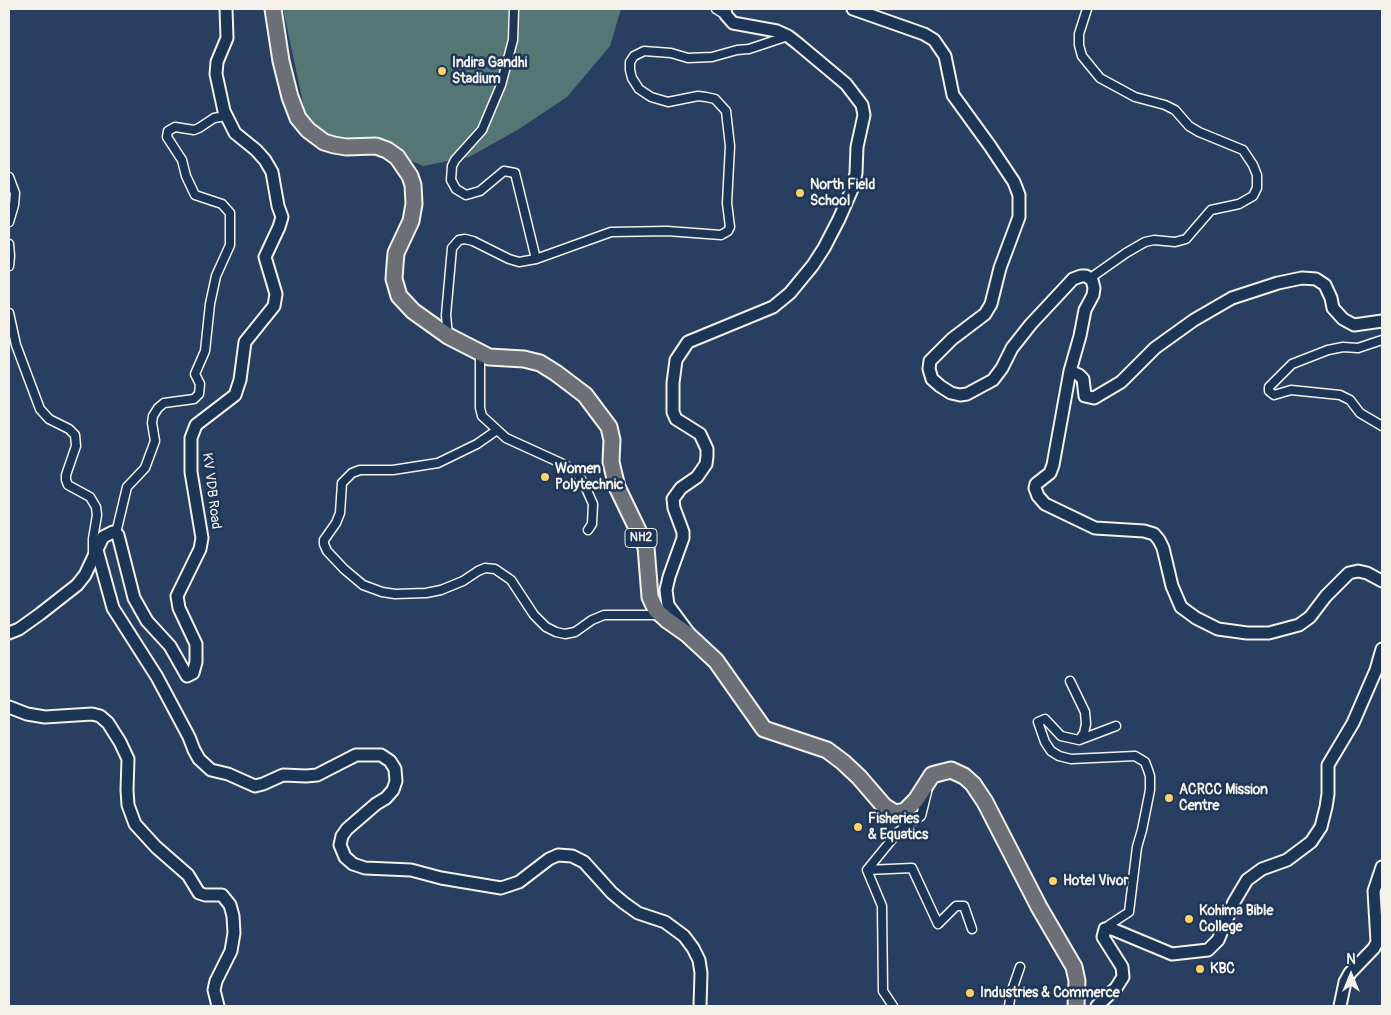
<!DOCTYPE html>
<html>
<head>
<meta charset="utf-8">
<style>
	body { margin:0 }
	#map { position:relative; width:1391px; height:1015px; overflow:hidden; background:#293f62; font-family:Pangolin,sans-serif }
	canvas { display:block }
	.frame { position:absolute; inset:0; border:10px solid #f4f1e8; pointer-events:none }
	.north { position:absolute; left:1326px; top:950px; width:50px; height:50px; -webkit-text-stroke:4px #1d3557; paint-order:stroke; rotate:0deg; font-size:14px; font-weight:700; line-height:20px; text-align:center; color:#f4f1e8 }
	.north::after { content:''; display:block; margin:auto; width:18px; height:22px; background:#f4f1e8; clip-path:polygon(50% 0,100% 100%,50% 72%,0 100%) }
</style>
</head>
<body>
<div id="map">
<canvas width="1391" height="1015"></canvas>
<div class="frame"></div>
<div class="north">N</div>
</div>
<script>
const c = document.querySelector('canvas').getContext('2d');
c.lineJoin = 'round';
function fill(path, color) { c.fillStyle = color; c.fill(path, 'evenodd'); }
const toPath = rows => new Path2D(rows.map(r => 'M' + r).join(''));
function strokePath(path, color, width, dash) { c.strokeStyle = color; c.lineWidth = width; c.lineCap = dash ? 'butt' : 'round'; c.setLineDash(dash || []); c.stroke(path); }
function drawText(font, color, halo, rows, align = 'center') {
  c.font = font + ' Pangolin,sans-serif'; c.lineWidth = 5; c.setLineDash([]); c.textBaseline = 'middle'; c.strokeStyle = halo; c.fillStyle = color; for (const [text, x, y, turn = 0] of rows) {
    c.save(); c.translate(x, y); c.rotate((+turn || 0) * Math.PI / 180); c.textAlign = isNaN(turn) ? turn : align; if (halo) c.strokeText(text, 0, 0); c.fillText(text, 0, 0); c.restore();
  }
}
fill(toPath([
	[283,9,621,9,610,46,567,97,519,129,469,157,423,166,405,158,388,143,340,138,317,131,305,112]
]), '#547675');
const street = toPath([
	[514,9,513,40,501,85,482,130,455,160,452,166,451,180,456,189,466,195,480,191,504,171,515,173,536,259],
	[716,9,726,15],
	[1087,9,1079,34,1079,45,1082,56,1100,78,1135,97,1165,105,1175,110,1189,126,1199,132,1243,150,1253,165,1257,175,1257,188,1253,196,1239,204,1211,210,1186,239,1175,242,1154,240,1145,242,1126,253,1089,279],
	[9,177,15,193,14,205,9,222],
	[9,244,10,256,9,266],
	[9,313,16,345,40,409,49,419,69,429,75,435,76,446,66,475,66,480,68,485,90,497,96,507,97,515,93,539,93,554],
	[448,336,446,315,452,248,459,240,465,239,473,241,509,259,519,262,536,259,611,232,667,231,721,235,728,231,730,227,727,203,730,146,726,111,715,99,706,97,698,96,668,102,651,97,639,89,632,78,630,70,630,62,634,56,644,51,671,53,688,58,712,57,737,50,749,49,788,36],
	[1382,340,1358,348,1343,347,1328,350,1292,364,1269,387,1269,391,1274,395,1291,390,1340,395,1350,400,1360,413,1382,426],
	[480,352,480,408,482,416,506,438,563,464,572,469,579,476,585,486,593,504,592,524,588,530],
	[497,430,477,444,438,463,393,470,360,470,352,473,342,483,340,513,336,523,324,540,324,544,327,551,344,569,363,585,382,592,395,594,426,593,441,590,463,581,478,571,485,568,495,569,511,580,534,615,546,627,556,632,565,634,575,632,592,620,604,615,659,615],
	[116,533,127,487,145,468,155,441,152,423,153,416,158,408,164,403,194,399,199,394,200,384,195,374,205,351,210,304,216,276,230,245,230,213,222,204,195,195,186,176,182,160,167,137,168,131,175,127,194,130,199,128,214,118,226,116],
	[1070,681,1085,712,1086,724,1084,733,1079,740],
	[867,870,912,868,938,924,956,906,964,906,972,929],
	[1105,929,1109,925,1129,912,1137,847,1142,830,1150,790,1150,776,1148,770,1145,762,1135,756,1071,759,1059,756,1051,751,1045,742,1038,722,1045,719,1061,736,1079,740,1116,726],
	[893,1006,883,991,882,906,867,870,898,832,921,816,927,792],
	[1009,1006,1011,993,1020,967]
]);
const secondary = toPath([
	[853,9,924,34,934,40,945,56,953,95,990,146,1014,182,1019,195,1019,217,1000,268,991,304,985,314,952,339,930,361,929,369,932,379,940,386,951,393,960,395,967,394,993,380,1002,368,1012,348,1031,324,1073,279,1081,276,1086,276,1092,280,1094,288,1093,295,1085,310,1080,336,1070,371,1079,375,1083,379,1085,396,1094,398,1121,382,1155,348,1194,320,1232,298,1278,283,1302,278,1316,279,1325,285,1331,298,1333,308,1343,319,1354,325,1382,321],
	[1070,371,1053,465,1050,473,1036,484,1035,488,1038,496,1045,504,1095,528,1144,531,1154,534,1159,540,1163,548,1172,586,1181,607,1196,618,1218,629,1247,633,1269,633,1299,625,1310,617,1326,596,1349,573,1358,571,1367,573,1382,581],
	[97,550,113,608,157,677,189,737,194,750,199,759,211,770,228,774,255,786,263,784,283,775,306,776,317,775,356,755,381,755,390,761,395,769,396,781,393,790,386,798,376,804,347,829,342,836,340,845,345,857,353,864,365,868,411,870,441,878,501,888,519,882,549,859,558,855,572,856,584,862,612,893,624,903,638,913,665,922,684,936,693,948,699,960,701,973,700,1006],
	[688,632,668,605,666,590,669,577,683,538,683,532,674,508,673,499,681,488,697,477,706,464,707,456,707,449,700,434,676,419,673,412,673,383,676,360,688,342,773,307,790,293,813,265,824,248,839,219,853,187,856,173,857,147,864,115,862,105,846,84,797,43,788,36,777,31,733,23,726,15,725,9],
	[9,633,19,629,40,614,77,585,85,575,103,537,113,532,118,535,134,598,147,621,170,646,187,676,193,673,196,662,196,644,179,608,177,596,200,549,202,538,191,472,191,438,196,425,235,395,240,380,245,342,274,306,276,294,265,257,279,227,282,217,278,206,272,172,265,160,256,150,235,133,224,111,216,74,217,62,227,38,226,9],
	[9,707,27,714,45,717,92,714,100,716,108,723,120,742,128,759,127,790,128,805,135,824,156,847,188,875,199,893,205,895,222,895,230,905,233,916,234,933,231,951,216,981,214,990,218,1006],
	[1097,1006,1116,988,1123,977,1122,967,1103,937,1105,929,1112,929,1172,954,1208,950,1218,940,1234,902,1247,880,1262,869,1287,860,1311,842,1321,827,1326,807,1328,794,1328,765,1353,723,1376,670,1382,649],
	[1340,1006,1345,982,1350,973,1374,948,1377,942,1374,891,1382,867]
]);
const highway = toPath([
	[273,9,281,61,290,97,298,118,308,130,324,142,334,145,346,147,376,146,387,150,397,157,410,176,413,185,414,204,411,221,396,253,395,265,394,279,399,296,413,311,448,336,489,357,524,359,540,363,556,373,585,395,609,427,612,440,611,462,617,487,646,547,650,597,656,610,667,620,687,634,716,661,764,729,827,750,843,762,859,777,884,806,895,813,905,811,916,800,932,775,939,773,951,770,964,776,973,784,985,802,1039,907,1074,967,1077,981,1076,1006]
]);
strokePath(street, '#f4f1e8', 11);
strokePath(secondary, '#f4f1e8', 15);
strokePath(highway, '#f4f1e8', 19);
strokePath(street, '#1d3557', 8);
strokePath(secondary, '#1d3557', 11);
strokePath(highway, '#6c6f75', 15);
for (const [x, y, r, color] of [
	[442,71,5,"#ffd166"],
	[800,193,5,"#ffd166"],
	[545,477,5,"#ffd166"],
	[1169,798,5,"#ffd166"],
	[858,827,5,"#ffd166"],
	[1053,881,5,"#ffd166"],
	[1189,919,5,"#ffd166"],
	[1200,969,5,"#ffd166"],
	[970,993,5,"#ffd166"]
]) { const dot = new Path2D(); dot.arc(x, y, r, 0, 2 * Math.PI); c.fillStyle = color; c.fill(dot); strokePath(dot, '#1d3557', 2); }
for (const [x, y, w] of [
	[641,538,32]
]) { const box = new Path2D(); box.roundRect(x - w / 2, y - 9.5, w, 19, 4); c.fillStyle = '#1d3557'; c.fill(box); strokePath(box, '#f4f1e8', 1); }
drawText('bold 12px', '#f4f1e8', null, [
	["NH2",641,538]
]);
drawText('bold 14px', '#f4f1e8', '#1d3557', [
	["Indira Gandhi",452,63],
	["Stadium",452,79],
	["North Field",810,185],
	["School",810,201],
	["Women",555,469],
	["Polytechnic",555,485],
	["ACRCC Mission",1179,790],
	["Centre",1179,806],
	["Fisheries",868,819],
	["& Equatics",868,835],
	["Hotel Vivor",1063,881],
	["Kohima Bible",1199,911],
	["College",1199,927],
	["KBC",1210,969],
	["Industries & Commerce",980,993]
], 'left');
drawText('14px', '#f4f1e8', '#1d3557', [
	["KV VDB Road",211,491,83]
]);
</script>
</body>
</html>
